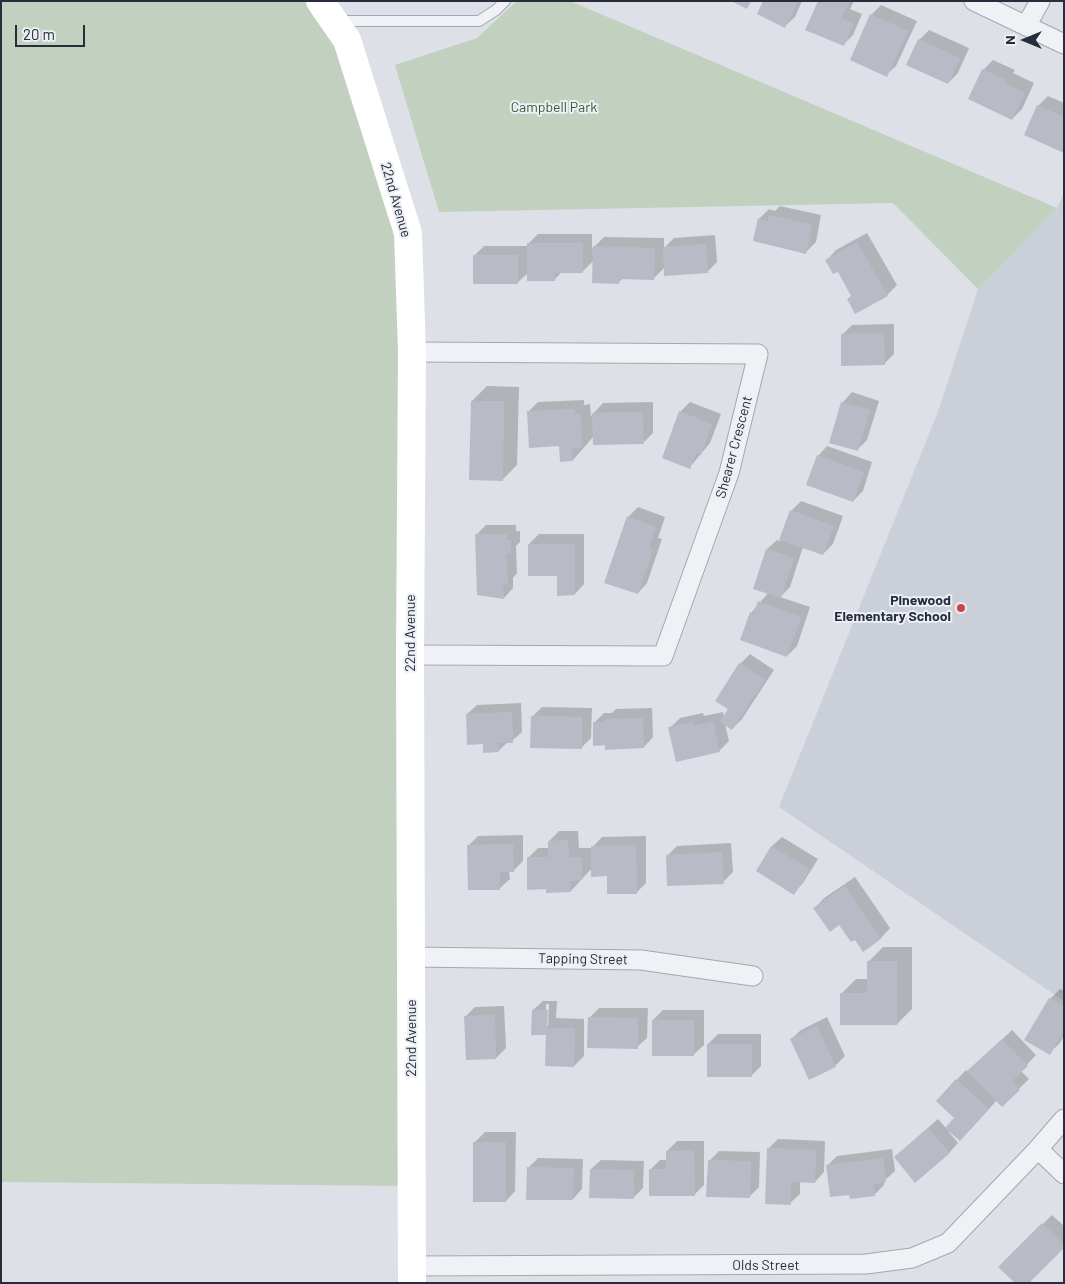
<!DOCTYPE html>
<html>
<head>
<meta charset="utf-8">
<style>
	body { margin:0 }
	#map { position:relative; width:1065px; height:1284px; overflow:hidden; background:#dde0e7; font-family:Barlow,sans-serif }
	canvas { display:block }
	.frame { position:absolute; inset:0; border:2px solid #272d3d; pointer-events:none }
	.north { position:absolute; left:1000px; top:15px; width:50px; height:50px; -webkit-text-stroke:4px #eceff4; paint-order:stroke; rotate:270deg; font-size:14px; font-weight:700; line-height:20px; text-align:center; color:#272d3d }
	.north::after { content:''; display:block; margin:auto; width:18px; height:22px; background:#272d3d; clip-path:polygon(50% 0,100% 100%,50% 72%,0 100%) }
	.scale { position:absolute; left:15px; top:25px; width:70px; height:22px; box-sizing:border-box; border:2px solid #272d3d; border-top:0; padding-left:6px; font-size:15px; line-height:18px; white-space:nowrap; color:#272d3d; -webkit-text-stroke:4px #eceff4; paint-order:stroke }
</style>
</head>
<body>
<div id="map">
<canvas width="1065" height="1284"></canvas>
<div class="frame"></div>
<div class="north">N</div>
<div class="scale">20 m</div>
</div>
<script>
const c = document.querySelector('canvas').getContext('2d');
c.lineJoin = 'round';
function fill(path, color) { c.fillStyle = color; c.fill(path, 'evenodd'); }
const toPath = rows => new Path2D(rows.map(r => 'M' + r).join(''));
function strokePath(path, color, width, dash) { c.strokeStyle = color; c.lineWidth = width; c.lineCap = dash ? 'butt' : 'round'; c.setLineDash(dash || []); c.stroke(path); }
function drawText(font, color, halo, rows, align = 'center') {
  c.font = font + ' Barlow,sans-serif'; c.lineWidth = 4; c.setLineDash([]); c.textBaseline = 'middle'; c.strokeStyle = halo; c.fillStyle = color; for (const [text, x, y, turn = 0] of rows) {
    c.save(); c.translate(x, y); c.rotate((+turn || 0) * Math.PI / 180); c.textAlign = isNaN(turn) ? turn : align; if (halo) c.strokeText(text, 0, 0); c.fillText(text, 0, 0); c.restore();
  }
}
fill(toPath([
	[1064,193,1064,1001,779,807,939,409,978,289,1057,208]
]), '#cbcfd8');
fill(toPath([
	[1,1,320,1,399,191,410,1186,1,1182],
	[517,1,570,1,1057,208,978,289,893,203,439,212,395,65,477,38]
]), '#c1d0bf');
fill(toPath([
	[764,1,802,1,795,17,785,26],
	[819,1,854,1,850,9,862,14,853,35,843,45],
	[881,5,917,21,896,66,886,75,871,15],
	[929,30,969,48,958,73,948,83,919,40],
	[993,60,1015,70,1013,73,1034,83,1022,109,1012,119,983,70],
	[1048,96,1064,103,1064,151,1038,106],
	[780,206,821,215,816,242,806,252,759,219,769,209,775,211],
	[867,233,897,285,887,295,852,295,838,270,827,260,836,250],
	[538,234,592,234,592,249,604,237,664,238,664,248,674,238,715,235,717,262,707,272,665,267,653,279,623,278,618,283,594,260,582,272,562,272,554,280,529,272,517,283,474,256,484,246,528,246,528,244],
	[894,324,894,354,884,364,842,335,852,325],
	[487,386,519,387,517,465,502,480,472,401],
	[852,392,879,401,867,440,857,450,831,442,843,402],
	[584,400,584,405,590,404,591,416,603,403,653,402,653,433,644,442,594,436,573,460,528,412,538,402],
	[690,402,721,414,710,443,690,467,680,412],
	[827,446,872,462,863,491,853,501,818,456],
	[801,501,843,516,833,544,823,554,803,547,790,587,780,597,810,607,797,646,787,656,751,613,768,593,767,549,777,540,780,541,791,511],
	[638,507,665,517,658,538,662,539,647,583,638,593,628,517],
	[486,525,516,525,516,531,520,531,520,542,516,546,517,573,513,578,513,588,504,598,477,534],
	[539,534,584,534,584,584,575,594,529,544],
	[750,654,774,670,742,719,732,729,725,724,729,741,719,751,670,728,680,718,703,713,704,716,723,712,724,718,730,709,717,700,740,664],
	[521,703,522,732,512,741,508,742,498,751,484,743,467,714,477,705],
	[542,707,592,708,591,738,581,748,532,717],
	[652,708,653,737,644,747,606,744,594,723,604,713,612,713,616,709],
	[559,831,578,831,579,848,592,848,602,837,646,836,646,883,637,892,608,875,592,868,571,891,528,858,538,848,549,848,549,841],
	[523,835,523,861,513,871,509,871,510,879,500,888,469,845,478,836],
	[782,837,818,859,803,883,794,893,757,871,772,846],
	[731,843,733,872,723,882,667,856,677,846],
	[855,877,890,928,881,938,863,950,855,938,840,923,815,908,824,898],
	[883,947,912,947,912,1009,897,1024,841,994,856,979,868,979,868,962],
	[1060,989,1064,991,1064,1036,1059,1044,1049,1053,1050,999],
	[543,1001,557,1001,556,1018,584,1019,584,1056,574,1066,547,1034,533,1010],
	[546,1004,549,1004,548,1026,546,1026],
	[504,1006,506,1048,496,1058,465,1017,475,1007],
	[599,1008,648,1008,647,1038,637,1047,589,1018],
	[663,1010,704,1010,704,1045,694,1054,653,1020],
	[827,1017,845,1056,835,1066,791,1039,801,1030],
	[1012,1030,1036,1055,1021,1071,1029,1079,1002,1105,997,1100,970,1130,950,1131,949,1132,958,1143,949,1153,905,1148,938,1119,946,1128,956,1117,937,1101,966,1070,968,1072],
	[718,1034,761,1034,761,1066,751,1076,708,1044],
	[485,1132,516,1132,515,1191,506,1201,475,1142],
	[778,1139,825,1141,824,1172,815,1182,800,1181,800,1194,790,1203,768,1149],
	[677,1141,704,1141,704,1185,694,1195,650,1170,660,1160,667,1160,667,1151],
	[892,1149,895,1171,884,1181,884,1185,875,1194,828,1165,837,1156],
	[719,1151,760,1152,759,1187,749,1197,709,1161],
	[538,1158,583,1159,582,1189,573,1199,528,1168],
	[601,1160,644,1161,643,1188,633,1198,591,1169],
	[1052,1215,1064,1226,1064,1247,1000,1267]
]), '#0003');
fill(toPath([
	[731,1,751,1,747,9],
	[763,1,798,1,785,28,757,14],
	[818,1,849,2,841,19,853,24,844,46,805,30],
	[870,14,908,31,887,77,850,60],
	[918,39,960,58,948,84,906,65],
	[982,69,1006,80,1004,83,1025,93,1012,120,968,99],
	[1037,105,1064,117,1064,153,1024,135],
	[769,215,812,225,806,254,753,241,758,218,768,221],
	[857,242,888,296,855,314,847,299,851,296,838,272,833,274,825,260],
	[527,243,583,243,583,273,555,273,555,281,527,281],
	[706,244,708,273,664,276,663,247],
	[593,246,655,248,654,280,619,279,619,284,592,283],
	[473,255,518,255,518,284,473,284],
	[884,333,885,365,841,366,841,334],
	[471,401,504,401,503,481,469,480],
	[841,402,870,410,858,451,829,443],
	[574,409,575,414,581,414,582,448,572,449,573,461,560,462,559,446,529,448,527,411],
	[679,411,712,424,701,455,696,453,690,469,662,458],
	[643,412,644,444,593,445,592,413],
	[817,455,864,472,853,502,806,485],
	[790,510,834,526,823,555,779,540],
	[627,516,656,527,649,548,653,549,638,594,604,583],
	[475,534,507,534,506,540,511,540,511,553,506,553,508,584,503,584,504,599,477,595],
	[528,544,575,544,575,595,557,596,557,576,528,576],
	[766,549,794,558,781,598,753,589],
	[758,601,801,617,787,657,740,640,750,612,753,614],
	[739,663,765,680,732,730,720,722,728,709,715,701],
	[512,712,513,743,498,743,499,752,483,753,483,744,467,745,466,714],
	[531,716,582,717,582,749,530,748],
	[643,718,644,748,605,750,605,745,593,746,593,722,605,722,605,719],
	[713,721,720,752,676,762,668,727,693,722,694,726],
	[568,840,569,857,582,857,582,880,571,881,571,892,546,893,546,889,527,890,527,857,548,857,548,841],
	[513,844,514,872,500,872,500,890,468,890,467,845],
	[636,845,637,894,607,894,607,876,591,877,591,846],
	[771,846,810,869,794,895,756,871],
	[722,852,724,884,667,886,666,855],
	[845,886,881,939,863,952,855,940,851,942,839,925,830,932,813,908],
	[867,961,897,961,897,1025,840,1025,840,993,867,993],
	[1049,998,1064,1007,1064,1031,1050,1055,1024,1040],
	[532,1010,548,1010,547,1028,575,1028,574,1067,545,1066,546,1035,531,1035],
	[495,1015,496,1059,466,1060,464,1016],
	[588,1017,638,1018,638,1049,587,1048],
	[652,1020,694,1020,694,1056,652,1056],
	[817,1026,836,1067,809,1080,790,1039],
	[1002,1039,1028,1066,1012,1081,1020,1090,1002,1107,967,1071],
	[707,1044,752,1044,752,1077,707,1077],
	[956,1079,989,1109,960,1141,945,1128,954,1118,936,1101],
	[928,1128,950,1153,915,1183,894,1157],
	[473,1142,506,1142,506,1202,473,1202],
	[767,1148,816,1150,815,1183,791,1182,791,1205,765,1204],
	[694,1150,695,1196,649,1196,649,1169,666,1169,666,1151],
	[883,1158,886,1182,874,1184,875,1196,850,1199,849,1195,830,1197,826,1165],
	[708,1160,751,1161,750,1198,706,1197],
	[527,1167,574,1168,573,1200,526,1200],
	[590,1169,634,1170,634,1199,589,1198],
	[1042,1223,1064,1245,1064,1248,1029,1283,1015,1283,998,1267]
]), '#b8bbc6');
const lane = toPath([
	[337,21,479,21,496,10,505,1]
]);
const street = toPath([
	[974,1,1064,44],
	[1026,26,1040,1],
	[410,655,663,656,729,473,758,354,412,352],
	[411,957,641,960,753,976],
	[1038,1149,1064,1174],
	[412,1266,866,1264,912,1258,948,1243,1038,1149,1064,1119]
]);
strokePath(lane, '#a3a7b1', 12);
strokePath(street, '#a3a7b1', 21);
strokePath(lane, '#f0f1f5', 10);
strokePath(street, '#f0f1f5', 19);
strokePath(toPath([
	[320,1,347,40,408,233,412,352,410,655,412,1283]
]), '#fff', 28);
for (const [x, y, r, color] of [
	[961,608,5,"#c9454a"]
]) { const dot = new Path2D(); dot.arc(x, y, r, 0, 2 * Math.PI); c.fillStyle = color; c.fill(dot); strokePath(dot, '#eceff4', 2); }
drawText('14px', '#385835', '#eceff4', [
	["Campbell Park",554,107]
]);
drawText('14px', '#272d3d', '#eceff4', [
	["22nd Avenue",396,200,74],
	["Shearer Crescent",734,447,-75],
	["22nd Avenue",410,633,-90],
	["Tapping Street",583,959,1],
	["22nd Avenue",411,1038,-90],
	["Olds Street",766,1265]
]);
drawText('bold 14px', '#272d3d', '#eceff4', [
	["Pinewood",951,600],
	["Elementary School",951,616]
], 'right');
</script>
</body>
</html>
